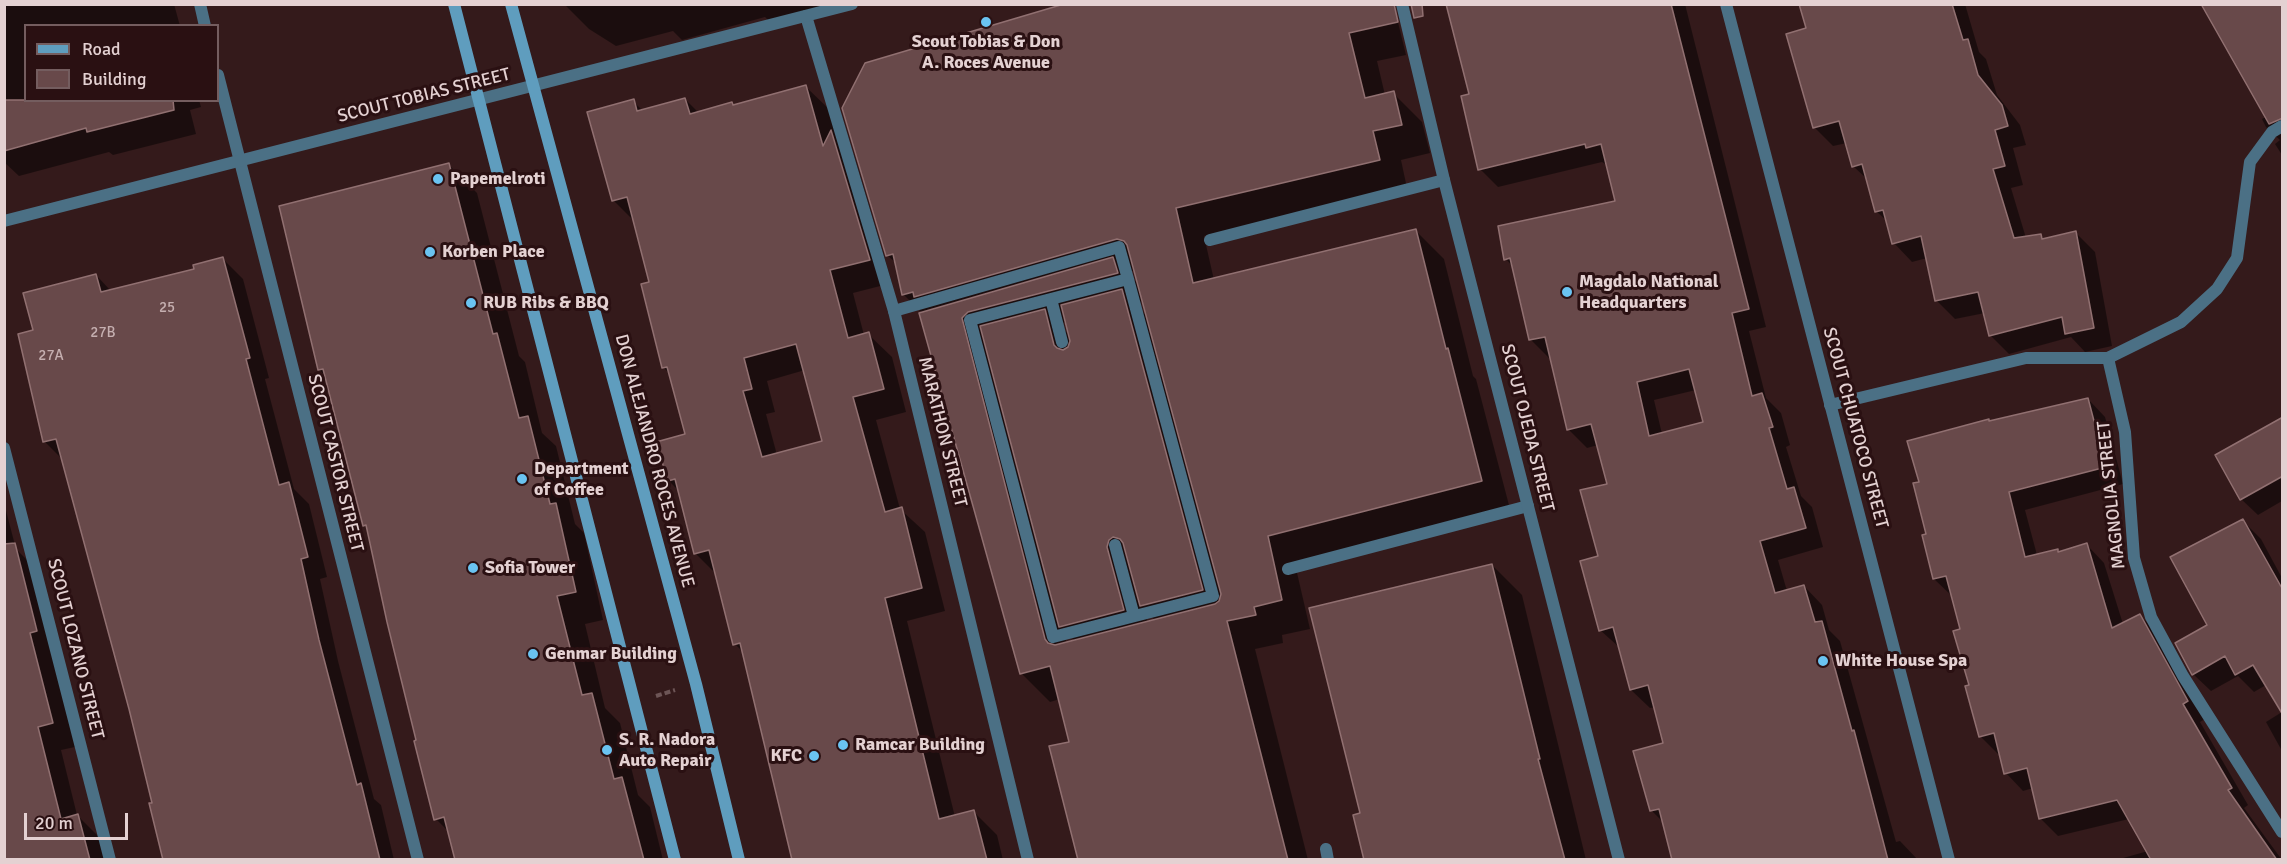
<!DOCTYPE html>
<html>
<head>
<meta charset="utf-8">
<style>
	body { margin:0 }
	#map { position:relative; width:2287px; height:864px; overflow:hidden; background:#341a1b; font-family:Signika,sans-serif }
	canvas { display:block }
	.frame { position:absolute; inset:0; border:6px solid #e4d1d2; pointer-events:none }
	.legend { position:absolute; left:24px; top:24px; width:195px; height:78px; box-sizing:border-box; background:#2a1012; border:2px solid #745d5f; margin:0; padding:8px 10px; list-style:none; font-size:18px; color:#e4d1d2 }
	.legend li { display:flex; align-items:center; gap:12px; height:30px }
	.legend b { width:30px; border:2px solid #745d5f }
	.scale { position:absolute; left:24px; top:813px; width:104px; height:27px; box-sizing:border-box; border:3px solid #e4d1d2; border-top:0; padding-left:8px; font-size:18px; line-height:21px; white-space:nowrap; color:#e4d1d2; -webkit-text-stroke:4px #2a1012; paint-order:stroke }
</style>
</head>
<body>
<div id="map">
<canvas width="2287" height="864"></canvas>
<div class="frame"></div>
<ul class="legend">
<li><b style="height:8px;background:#5f9dbe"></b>Road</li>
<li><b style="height:16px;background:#68494a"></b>Building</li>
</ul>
<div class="scale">20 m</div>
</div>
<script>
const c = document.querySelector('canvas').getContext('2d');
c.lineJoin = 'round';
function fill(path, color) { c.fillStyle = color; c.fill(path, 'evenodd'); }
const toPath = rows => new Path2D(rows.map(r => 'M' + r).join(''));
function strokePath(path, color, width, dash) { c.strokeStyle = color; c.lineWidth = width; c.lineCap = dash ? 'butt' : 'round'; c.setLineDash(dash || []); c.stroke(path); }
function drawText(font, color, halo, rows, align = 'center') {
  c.font = font + ' Signika,sans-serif'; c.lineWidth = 6; c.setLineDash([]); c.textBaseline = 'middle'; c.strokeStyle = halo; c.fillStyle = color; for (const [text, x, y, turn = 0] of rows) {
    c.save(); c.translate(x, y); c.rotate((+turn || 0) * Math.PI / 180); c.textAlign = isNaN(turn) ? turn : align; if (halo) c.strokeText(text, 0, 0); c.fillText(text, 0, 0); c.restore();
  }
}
fill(toPath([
	[4,4,174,4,180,26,26,26,26,100,199,100,201,107,190,110,196,134,113,155,109,152,19,176,4,162],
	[832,4,774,26,765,17,682,40,673,31,616,46,589,29,565,5],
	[1387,4,1396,14,1406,55,1377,61,1385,95,1393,93,1422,122,1430,153,1401,160,1407,188,1204,236,1214,280,1416,231,1444,259,1473,376,1476,379,1510,509,1295,564,1310,629,1282,635,1283,643,1255,649,1308,860,1079,860,1071,743,1060,699,1050,702,1021,673,922,313,903,294,897,264,887,255],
	[1135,270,1139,285,1127,273],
	[1144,302,1148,317,1135,304],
	[1067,322,1071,337,1058,324],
	[1144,609,1156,621,1148,623],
	[1063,629,1075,641,1067,644],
	[1447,4,1685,4,1766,327,1749,331,1766,398,1781,413,1790,445,1786,447,1801,496,1812,507,1823,547,1778,560,1787,591,1804,586,1822,605,1829,630,1840,641,1896,842,1900,841,1918,860,1674,860,1664,823,1652,811,1665,744,1655,707,1650,708,1631,690,1620,648,1600,630,1599,557,1608,485,1598,445,1587,448,1568,429,1552,357,1549,358,1530,339,1513,267,1506,259,1617,202,1607,165,1602,162,1498,187,1480,169,1471,95],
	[1696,390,1705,423,1662,434,1654,400],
	[1800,4,1965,4,1979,52,1986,59,1997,95,2020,125,2026,145,2013,148,2023,185,2011,188,2026,238,2041,236,2045,240,2076,233,2095,252,2112,346,2085,352,2071,337,2009,354,1990,335,1985,313,1955,319,1936,300,1927,258,1912,262,1894,243,1888,222,1876,211,1868,180,1853,166,1847,143,1833,146,1815,128,1788,35,1807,30],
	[2201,4,2282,4,2282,155,2275,144,2280,140,2266,127,2262,119,2266,117],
	[805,86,829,109,837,137,854,155,892,283,853,293,864,335,868,334,892,357,906,412,876,420,900,509,925,532,945,611,907,621,955,817,974,812,997,835,1003,860,794,860,744,653,735,644,717,575,695,553,679,491,669,481,687,435,671,375,664,368,651,283,635,222,613,200,633,101,643,111,685,99,699,113,734,106],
	[805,370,823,442,777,455,766,414,775,412,767,381],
	[449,165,477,193,519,356,525,362,542,433,556,446,575,524,584,533,603,620,585,624,605,708,620,723,638,795,650,807,663,860,456,860,449,832,436,819,369,530,364,525,327,377,319,370],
	[223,259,243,279,269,378,265,379,294,489,309,504,327,577,320,579,338,661,374,799,381,805,394,860,166,860,130,708,63,460,44,441,34,331,96,275,111,291,196,270],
	[2088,399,2105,417,2123,484,2025,510,2037,555,2057,550,2060,553,2087,545,2104,563,2123,624,2140,615,2157,633,2205,719,2200,722,2248,805,2244,808,2282,860,2116,860,2148,851,2129,819,2058,836,2040,818,2033,788,2023,791,2006,773,2001,753,1998,754,1980,736,1962,630,1953,597,1934,579,1920,483,1990,423],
	[2282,419,2282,501,2258,515,2241,499],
	[4,503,16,549,39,572,75,747,61,750,77,815,102,840,107,860,4,860],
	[2243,521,2261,539,2282,578,2282,712,2266,685,2254,692,2238,676,2211,691,2193,674],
	[1492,565,1522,595,1586,860,1366,860,1362,814],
	[2282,712,2282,751,2266,722]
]), '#0007');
const building = toPath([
	[1064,4,1394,4,1398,22,1349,33,1365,98,1394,91,1402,125,1373,131,1380,160,1176,208,1193,283,1416,229,1446,349,1448,348,1482,481,1268,536,1282,600,1254,607,1256,615,1227,621,1288,860,1078,860,1049,746,1069,742,1050,666,1020,674,919,313,1113,257,1118,273,968,312,962,318,1045,639,1048,643,1055,645,1215,604,1219,601,1221,594,1127,245,1124,241,1117,239,914,297,913,292,902,295,893,254,886,256,842,108,865,63,1064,4],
	[1411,4,1422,4,1423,16,1414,18,1411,4],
	[1446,4,1671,4,1749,309,1732,313,1752,396,1762,393,1773,427,1769,428,1787,489,1794,487,1806,528,1760,541,1775,593,1804,585,1815,622,1822,621,1852,731,1854,730,1888,860,1672,860,1659,809,1650,811,1633,751,1663,743,1648,685,1630,690,1613,627,1599,631,1580,561,1598,556,1580,490,1607,484,1591,424,1567,430,1545,337,1529,340,1510,258,1504,260,1498,226,1615,201,1601,144,1586,148,1585,144,1478,170,1461,96,1469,94,1446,4],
	[1689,369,1703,422,1649,436,1637,382,1689,369],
	[1799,4,1952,4,1963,40,1968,39,1978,75,2002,105,2008,126,1995,130,2005,166,1993,169,2014,238,2041,234,2042,239,2076,231,2094,328,2065,334,2062,317,1989,336,1978,292,1935,301,1921,236,1892,244,1883,210,1875,212,1862,164,1852,167,1839,121,1813,128,1786,34,1806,28,1799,4],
	[2201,4,2283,4,2283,118,2269,124,2201,4],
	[806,85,823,146,831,130,870,260,830,270,848,338,869,332,884,389,853,397,885,512,902,507,922,588,885,598,939,819,974,810,987,860,792,860,740,643,733,645,709,550,694,554,675,479,668,481,656,442,685,434,667,367,662,368,641,284,649,282,627,197,612,201,587,112,634,99,637,111,685,98,690,114,732,102,733,105,806,85],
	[796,344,822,441,762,457,743,391,752,389,744,358,796,344],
	[4,100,173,100,174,110,87,132,86,128,4,151,4,100],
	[449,163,493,334,497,333,519,418,528,416,550,504,556,503,576,592,557,596,582,695,592,693,614,779,622,777,644,860,455,860,444,817,434,820,414,741,416,740,387,622,366,525,363,526,323,369,318,370,279,206,449,163],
	[223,257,250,358,246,359,279,485,289,482,308,557,301,559,319,640,357,785,361,783,380,860,163,860,149,803,152,803,129,709,56,439,43,442,18,334,33,330,23,293,96,274,101,292,194,269,193,265,223,257],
	[1122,289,1203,590,1140,606,1123,543,1120,539,1113,537,1109,540,1107,547,1124,610,1059,627,980,326,1045,309,1054,345,1057,348,1063,350,1068,347,1070,341,1061,305,1122,289],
	[2088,398,2106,467,2009,492,2025,557,2058,549,2058,552,2087,543,2112,628,2140,614,2188,701,2183,704,2232,788,2228,790,2277,860,2151,860,2117,800,2039,819,2027,768,2004,774,1994,733,1979,737,1965,686,1969,685,1953,631,1960,629,1946,576,1933,579,1922,535,1926,534,1913,483,1919,482,1907,441,1989,419,1989,421,2088,398],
	[2283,417,2283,476,2240,500,2215,455,2283,417],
	[2243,519,2283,590,2283,715,2253,665,2235,675,2225,656,2192,675,2175,643,2207,625,2170,557,2243,519],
	[15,543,37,631,30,633,53,723,38,727,61,819,78,814,90,860,4,860,4,544,15,543],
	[1492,564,1540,759,1538,759,1565,860,1364,860,1353,815,1360,813,1309,608,1492,564]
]);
fill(building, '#68494a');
strokePath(building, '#917071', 1.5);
strokePath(toPath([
	[656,696,675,690]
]), '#6d5556', 4, [6, 3]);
strokePath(toPath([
	[1210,240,1444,180],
	[1051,299,1062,342],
	[894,311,1119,247,1128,279,1213,596,1053,637,970,320,1128,279],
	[1115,545,1134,616],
	[1288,569,1528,506],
	[1326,849,1328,860]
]), '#4b7085', 12);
strokePath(toPath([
	[200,4,205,26],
	[1402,4,1444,180,1619,860],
	[806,16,894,311,1028,860],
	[218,75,418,860],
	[2108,358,2125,432,2134,558,2151,617,2183,676,2282,832],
	[1830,405,2026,358,2108,358,2181,322,2217,289,2237,258,2250,162,2272,132,2282,126],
	[4,448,110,860]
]), '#4b7085', 12);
strokePath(toPath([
	[1726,4,1949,860],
	[4,221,852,4]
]), '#4b7085', 12);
strokePath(toPath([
	[454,4,675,860],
	[511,4,696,684,739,860]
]), '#5f9dbe', 12);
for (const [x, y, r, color] of [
	[986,22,6,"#6ac3f1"],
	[438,179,6,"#6ac3f1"],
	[430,252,6,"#6ac3f1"],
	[1567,292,6,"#6ac3f1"],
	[471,303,6,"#6ac3f1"],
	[522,479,6,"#6ac3f1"],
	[473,568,6,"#6ac3f1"],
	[533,654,6,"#6ac3f1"],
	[1823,661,6,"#6ac3f1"],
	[843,745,6,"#6ac3f1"],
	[607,750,6,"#6ac3f1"],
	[814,756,6,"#6ac3f1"]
]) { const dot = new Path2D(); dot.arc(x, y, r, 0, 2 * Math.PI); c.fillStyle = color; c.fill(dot); strokePath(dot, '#2a1012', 2); }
drawText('15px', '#c5afb0', null, [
	["25",167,308],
	["27B",103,333],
	["27A",51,356]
]);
drawText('bold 18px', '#e4d1d2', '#2a1012', [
	["Scout Tobias & Don",986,42,"center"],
	["A. Roces Avenue",986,63,"center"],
	["Papemelroti",450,179],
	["Korben Place",442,252],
	["Magdalo National",1579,282],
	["Headquarters",1579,303],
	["RUB Ribs & BBQ",483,303],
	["Department",534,469],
	["of Coffee",534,490],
	["Sofia Tower",485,568],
	["Genmar Building",545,654],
	["White House Spa",1835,661],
	["S. R. Nadora",619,740],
	["Auto Repair",619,761],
	["Ramcar Building",855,745],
	["KFC",802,756,"right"]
], 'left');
drawText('18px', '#e4d1d2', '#2a1012', [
	["SCOUT TOBIAS STREET",424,96,-14],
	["SCOUT OJEDA STREET",1527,428,76],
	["SCOUT CHUATOCO STREET",1855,428,75],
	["MARATHON STREET",942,432,76],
	["DON ALEJANDRO ROCES AVENUE",654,461,75],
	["SCOUT CASTOR STREET",335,463,76],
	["MAGNOLIA STREET",2112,495,-96],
	["SCOUT LOZANO STREET",75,649,76]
]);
</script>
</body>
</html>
